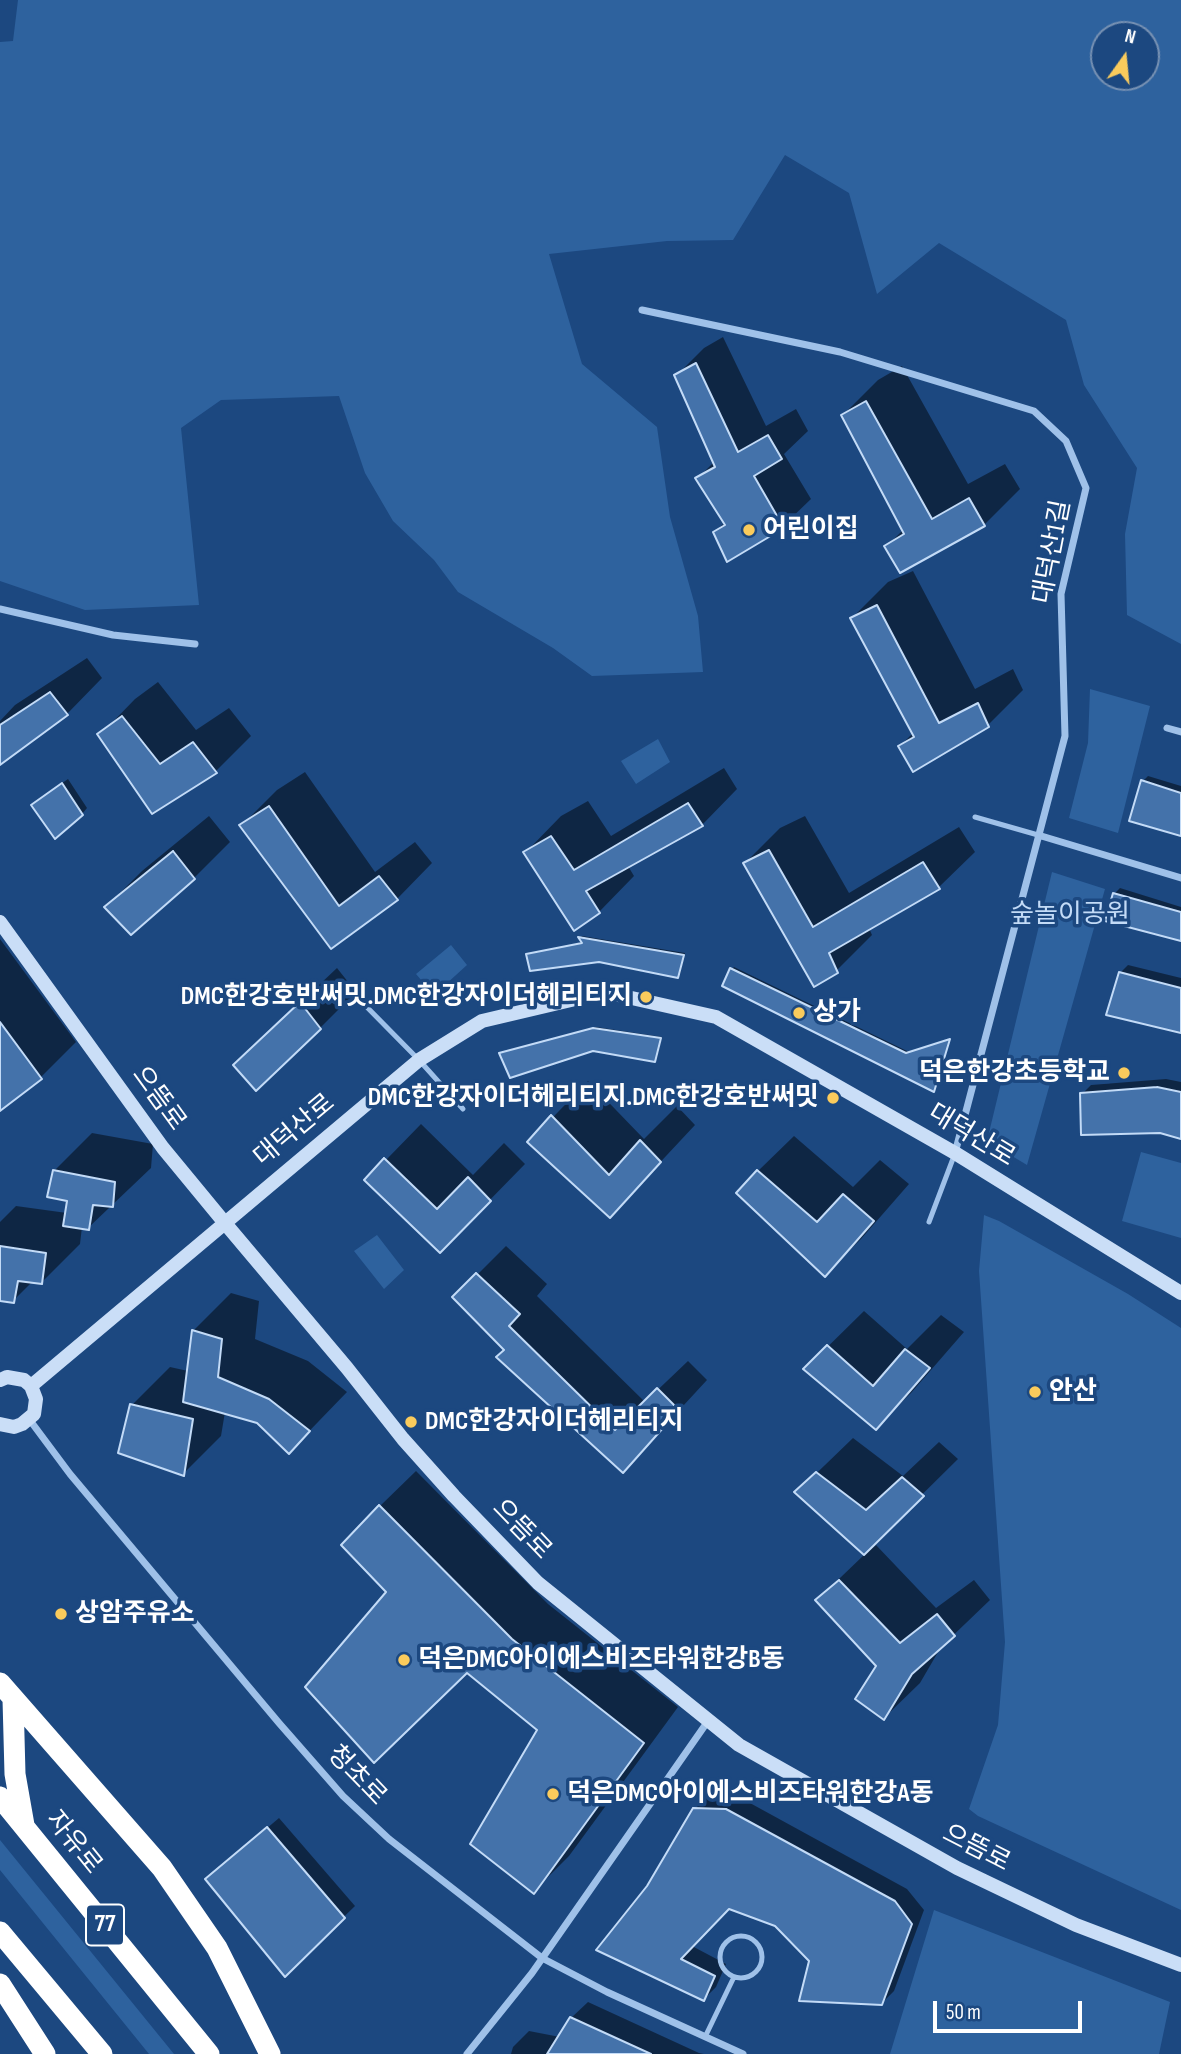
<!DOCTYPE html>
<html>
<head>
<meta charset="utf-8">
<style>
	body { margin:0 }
	#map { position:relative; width:1181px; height:2054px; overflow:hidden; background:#1c4880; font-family:"Sofia Sans Condensed",sans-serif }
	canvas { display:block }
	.north { position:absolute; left:1090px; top:21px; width:70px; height:70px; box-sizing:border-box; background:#1c4880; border:2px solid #7791b3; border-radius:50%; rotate:15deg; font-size:19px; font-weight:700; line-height:28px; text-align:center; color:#fff }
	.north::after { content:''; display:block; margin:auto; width:24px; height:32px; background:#facb5c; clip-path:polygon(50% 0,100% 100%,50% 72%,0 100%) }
	.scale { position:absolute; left:933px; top:2001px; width:149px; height:32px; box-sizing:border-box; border:4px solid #fff; border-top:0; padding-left:9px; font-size:21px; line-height:24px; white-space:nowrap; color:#fff; -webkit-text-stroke:5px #1c4880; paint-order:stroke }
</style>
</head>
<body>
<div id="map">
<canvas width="1181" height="2054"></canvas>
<div class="north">N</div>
<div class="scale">50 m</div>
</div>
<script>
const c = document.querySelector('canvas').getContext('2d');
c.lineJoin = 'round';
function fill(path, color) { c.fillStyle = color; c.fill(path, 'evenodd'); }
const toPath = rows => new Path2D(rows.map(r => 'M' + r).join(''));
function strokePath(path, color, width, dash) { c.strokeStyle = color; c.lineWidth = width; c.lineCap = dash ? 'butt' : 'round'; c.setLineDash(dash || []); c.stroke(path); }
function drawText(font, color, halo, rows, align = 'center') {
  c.font = font + ' "Sofia Sans Condensed","Noto Sans KR",sans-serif'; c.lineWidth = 7; c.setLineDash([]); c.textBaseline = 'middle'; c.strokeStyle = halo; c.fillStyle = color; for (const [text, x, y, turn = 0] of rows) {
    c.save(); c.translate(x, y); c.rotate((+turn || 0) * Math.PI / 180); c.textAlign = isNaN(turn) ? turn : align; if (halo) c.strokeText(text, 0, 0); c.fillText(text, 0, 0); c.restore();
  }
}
fill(toPath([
	[18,0,1181,0,1181,644,1127,615,1125,534,1137,468,1084,385,1066,320,939,243,877,294,849,193,785,155,733,240,667,241,549,254,582,364,657,427,670,517,698,616,703,672,592,676,553,648,458,592,434,560,393,521,365,473,339,396,221,400,181,428,199,605,85,610,0,581,0,42,13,41],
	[1104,35,1146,35,1146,77,1104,77],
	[1090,689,1150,706,1118,833,1069,818,1088,743],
	[658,739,670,762,636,784,621,761],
	[1052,872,1105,889,1027,1165,987,1141],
	[451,945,467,965,434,995,416,974],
	[1141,1152,1181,1163,1181,1238,1122,1221],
	[984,1215,999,1221,1128,1294,1181,1328,1181,1910,978,1816,969,1809,998,1725,1005,1642,979,1271],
	[377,1235,404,1270,384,1289,354,1251],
	[0,1840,174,2054,149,2054,0,1870],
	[934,1910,1170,2002,1159,2054,890,2054]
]), '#2e629e');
fill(toPath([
	[723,337,766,426,796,409,808,431,784,454,811,499,783,526,728,560,715,532,725,522,697,479,715,461,677,375,704,348],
	[902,366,968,484,1005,464,1020,489,984,525,887,546,903,530,843,415,878,380],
	[913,571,975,689,1013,669,1023,690,988,725,900,746,914,732,852,618,888,582],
	[87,658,102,678,67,714,0,763,0,721,15,705],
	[158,682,196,730,229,708,251,736,216,771,153,812,100,735,135,699],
	[724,768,737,789,702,825,628,866,634,876,599,912,526,852,561,816,588,801,611,836],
	[305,772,375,872,415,842,432,863,397,899,331,947,241,826,277,790],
	[1148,776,1181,786,1181,834,1143,781],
	[68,779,87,808,82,814,38,800],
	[209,816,230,842,194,878,131,932,106,907,142,871],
	[805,816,849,893,959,827,975,852,939,887,869,928,872,935,836,971,745,863,780,828],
	[1120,888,1181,907,1181,940,1114,894],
	[582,936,685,953,680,974,678,976,599,960,528,955,583,942,580,938],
	[0,939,76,1042,41,1077,0,1109],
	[1128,965,1181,978,1181,1031,1120,973],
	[734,967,909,1052,950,1039,936,1088,934,1090,732,969],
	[337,968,356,992,320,1028,271,1030],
	[596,1027,662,1037,657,1058,655,1060,593,1049,501,1054],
	[1166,1079,1181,1082,1181,1137,1082,1094,1091,1085],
	[588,1081,644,1139,677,1106,695,1125,610,1216,529,1142],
	[421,1124,473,1175,504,1143,525,1164,440,1251,386,1160],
	[92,1133,153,1144,151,1168,88,1228,82,1227,80,1244,42,1282,33,1281,13,1301,0,1299,0,1222,16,1206,67,1213,69,1199,54,1171],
	[794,1136,853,1187,880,1160,909,1184,861,1239,825,1274,758,1171],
	[506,1246,547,1284,537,1296,645,1402,688,1361,707,1380,623,1471,455,1297],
	[231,1293,259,1301,255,1339,308,1361,347,1392,289,1452,258,1422,225,1412,221,1436,183,1474,132,1405,170,1367,188,1371,193,1331],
	[864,1311,907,1349,941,1315,964,1332,911,1393,875,1428,805,1369],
	[853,1438,903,1476,939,1442,958,1459,868,1548,870,1550,876,1545,936,1608,974,1580,990,1600,941,1647,920,1683,884,1718,878,1666,817,1600,865,1554,797,1492],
	[416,1471,548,1604,678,1707,569,1856,533,1892,539,1730,389,1592,380,1506],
	[708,1796,739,1797,907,1889,924,1910,894,1991,882,2003,811,1960,776,1924,729,1907,692,1946,726,1964,716,1987,704,1999,599,1949,649,1887,695,1809],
	[279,1818,355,1906,285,1974,207,1879],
	[588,2002,699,2053,704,2054,511,2054,513,2047,529,2031,560,2037,571,2018]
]), '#0007');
const building = toPath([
	[696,363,738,452,768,435,782,459,754,476,784,528,727,562,713,532,725,525,695,478,715,467,674,375,696,363],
	[866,401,932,519,969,498,985,526,900,573,884,546,904,534,841,415,866,401],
	[877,605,939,723,978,703,989,727,913,772,898,746,914,737,850,618,877,605],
	[50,692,68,715,0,765,0,725,50,692],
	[122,716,160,764,193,742,217,773,152,814,97,734,122,716],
	[1141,780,1181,793,1181,836,1129,821,1141,780],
	[62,783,83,815,55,839,31,805,62,783],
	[688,803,703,826,586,891,600,913,574,931,523,852,551,836,574,870,688,803],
	[269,806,339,906,379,876,398,900,331,949,239,825,269,806],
	[769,850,813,927,923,862,940,889,829,953,838,973,814,987,743,863,769,850],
	[173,851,195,879,131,935,104,907,173,851],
	[1113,893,1181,912,1181,941,1105,921,1113,893],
	[578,937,684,955,678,978,599,962,530,971,526,954,582,943,578,937],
	[730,968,906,1053,950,1039,934,1092,722,986,730,968],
	[1119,972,1181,988,1181,1033,1106,1015,1119,972],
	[300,1002,321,1029,256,1091,233,1065,300,1002],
	[0,1022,42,1079,0,1111,0,1022],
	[593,1028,661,1038,655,1062,593,1051,510,1078,499,1053,593,1028],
	[1157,1087,1181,1092,1181,1139,1160,1133,1081,1135,1080,1093,1157,1087],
	[551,1115,609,1175,640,1140,661,1162,610,1218,527,1142,551,1115],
	[384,1158,437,1209,468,1177,491,1201,440,1253,364,1180,384,1158],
	[53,1170,115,1182,113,1207,93,1205,89,1230,63,1226,67,1201,47,1197,53,1170],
	[757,1170,817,1222,843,1194,874,1221,825,1277,736,1193,757,1170],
	[0,1246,46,1253,42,1284,18,1281,14,1303,0,1301,0,1246],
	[476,1273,520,1314,509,1326,615,1430,657,1388,679,1410,623,1473,496,1357,504,1350,452,1297,476,1273],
	[192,1330,222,1339,218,1377,269,1399,310,1431,289,1454,257,1423,183,1402,192,1330],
	[827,1345,873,1386,905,1349,930,1368,876,1430,803,1369,827,1345],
	[130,1404,193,1419,184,1476,118,1453,130,1404],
	[816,1472,866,1510,902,1477,924,1496,864,1555,794,1492,816,1472],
	[379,1505,512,1639,644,1743,534,1894,470,1844,537,1730,467,1673,374,1763,305,1687,386,1592,341,1545,379,1505],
	[839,1580,900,1643,937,1614,955,1636,912,1674,884,1720,855,1699,876,1666,815,1600,839,1580],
	[693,1808,726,1809,895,1901,912,1924,882,2005,799,2001,809,1961,775,1926,729,1909,681,1959,715,1976,704,2001,596,1950,647,1886,693,1808],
	[267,1827,345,1918,285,1977,205,1879,267,1827],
	[570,2017,651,2054,547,2054,570,2017]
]);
fill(building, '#4472aa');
strokePath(building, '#c3dbf7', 2);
strokePath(toPath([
	[975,817,1038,835],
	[353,993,419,1060,463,1109],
	[929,1222,954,1156],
	'720 1957a21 21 0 1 1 42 0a21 21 0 1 1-42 0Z',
	[705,2037,734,1977]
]), '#9fc1e9', 5);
strokePath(toPath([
	[642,310,840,352,1034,411,1066,441,1086,488,1061,594,1065,736,955,1153],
	[0,609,113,635,195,644],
	[1167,728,1181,732],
	[1038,835,1181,878],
	[29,1419,70,1474,279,1723,343,1796,389,1839,542,1958,607,1992,743,2054],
	[467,2054,532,1973,708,1721]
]), '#9fc1e9', 7);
strokePath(toPath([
	[0,922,163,1148,224,1222,347,1368,403,1439,454,1496,538,1583,739,1745,957,1868,1076,1925,1181,1965],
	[0,1380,7,1377,24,1380,31,1386,36,1399,34,1414,22,1424,14,1427,0,1424],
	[31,1386,419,1060,482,1021,605,992,716,1017,955,1153,1181,1293]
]), '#cadef7', 14);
strokePath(toPath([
	[0,1683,162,1868,217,1948,270,2054],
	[13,1699,15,1774,24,1825],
	[0,1797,209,2054],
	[0,1932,102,2054],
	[0,1984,45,2054]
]), '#fff', 21);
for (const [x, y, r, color] of [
	[749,530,7,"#facb5c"],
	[646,997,7,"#facb5c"],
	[799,1013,7,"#facb5c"],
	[1124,1073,7,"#facb5c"],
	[833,1098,7,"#facb5c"],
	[1035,1392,7,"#facb5c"],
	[411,1422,7,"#facb5c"],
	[61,1614,7,"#facb5c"],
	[404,1660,7,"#facb5c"],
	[553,1794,7,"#facb5c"]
]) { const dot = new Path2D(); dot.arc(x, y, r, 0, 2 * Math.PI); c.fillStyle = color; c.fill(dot); strokePath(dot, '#1c4880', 2.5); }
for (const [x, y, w] of [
	[105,1925,38]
]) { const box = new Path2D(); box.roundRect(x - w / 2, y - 20.5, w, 41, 5); c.fillStyle = '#1c4880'; c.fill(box); strokePath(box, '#fff', 2); }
drawText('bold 24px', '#fff', null, [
	["77",105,1925]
]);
drawText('bold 26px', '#fff', '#1c4880', [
	["어린이집",763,530],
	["DMC한강호반써밋.DMC한강자이더헤리티지",632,997,"right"],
	["상가",813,1013],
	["덕은한강초등학교",1110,1073,"right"],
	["DMC한강자이더헤리티지.DMC한강호반써밋",819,1098,"right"],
	["안산",1049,1392],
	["DMC한강자이더헤리티지",425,1422],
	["상암주유소",75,1614],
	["덕은DMC아이에스비즈타워한강B동",418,1660],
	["덕은DMC아이에스비즈타워한강A동",567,1794]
], 'left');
drawText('26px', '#fff', '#1c4880', [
	["대덕산1길",1053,552,-79],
	["으뜸로",158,1099,54],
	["대덕산로",295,1131,-40],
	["대덕산로",971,1136,31],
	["으뜸로",521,1530,46],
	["청초로",356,1776,46],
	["자유로",73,1843,51],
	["으뜸로",976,1849,27]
]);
drawText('26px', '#c3dbf7', '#1c4880', [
	["숲놀이공원",1070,915]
]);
</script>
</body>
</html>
